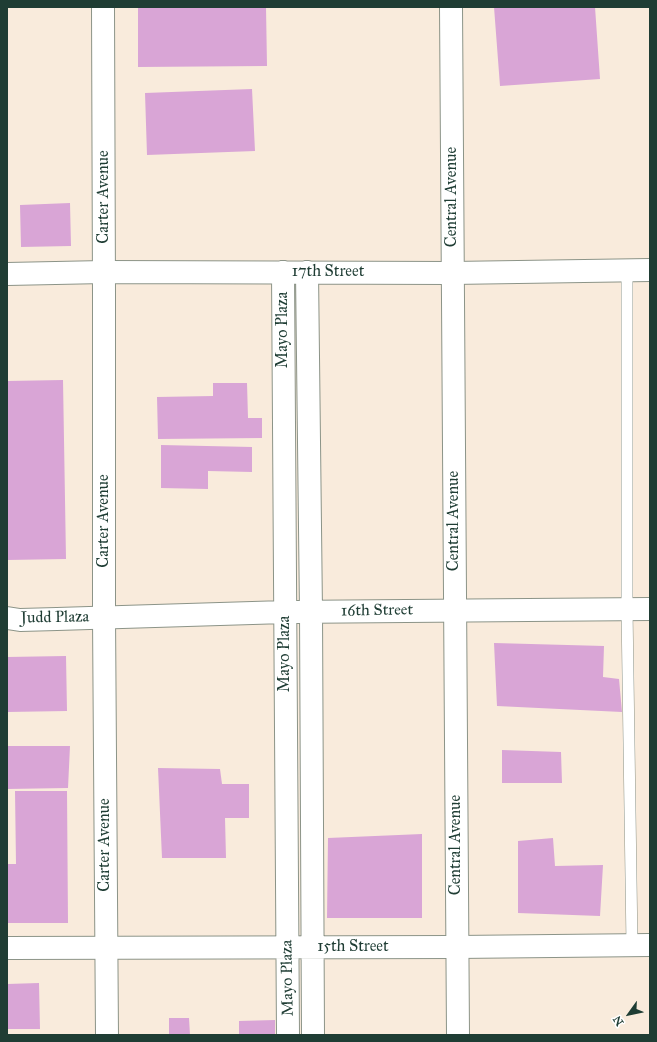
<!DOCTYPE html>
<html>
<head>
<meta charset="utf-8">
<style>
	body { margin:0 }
	#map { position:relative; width:657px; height:1042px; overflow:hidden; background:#f9ebdc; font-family:"IM FELL Great Primer",serif }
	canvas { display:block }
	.frame { position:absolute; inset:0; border:8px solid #1f3d34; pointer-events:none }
	.north { position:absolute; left:609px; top:994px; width:40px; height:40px; -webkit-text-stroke:3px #fff; paint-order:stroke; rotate:237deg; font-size:11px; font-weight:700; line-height:16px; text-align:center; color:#1f3d34 }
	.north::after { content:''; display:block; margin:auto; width:14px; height:18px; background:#1f3d34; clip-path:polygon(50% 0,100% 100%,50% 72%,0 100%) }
</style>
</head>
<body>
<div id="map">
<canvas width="657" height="1042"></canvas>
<div class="frame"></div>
<div class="north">N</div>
</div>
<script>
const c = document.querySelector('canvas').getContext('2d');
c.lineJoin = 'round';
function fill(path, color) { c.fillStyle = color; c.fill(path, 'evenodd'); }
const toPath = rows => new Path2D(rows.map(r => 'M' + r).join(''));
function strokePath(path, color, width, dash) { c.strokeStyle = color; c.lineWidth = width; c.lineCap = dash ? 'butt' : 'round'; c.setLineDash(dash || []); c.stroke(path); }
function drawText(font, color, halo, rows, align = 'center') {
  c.font = font + ' "IM FELL Great Primer",serif'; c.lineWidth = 3; c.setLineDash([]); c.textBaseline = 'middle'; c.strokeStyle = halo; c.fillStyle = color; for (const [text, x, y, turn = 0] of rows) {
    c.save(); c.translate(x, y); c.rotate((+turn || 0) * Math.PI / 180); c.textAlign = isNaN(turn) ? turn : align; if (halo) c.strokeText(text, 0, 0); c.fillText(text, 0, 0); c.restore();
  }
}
fill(toPath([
	[138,7,266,7,267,66,138,67],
	[494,7,595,7,600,79,500,86],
	[252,89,255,151,147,155,145,93],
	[70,203,71,246,21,247,20,205],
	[63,380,66,559,7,560,7,381],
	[213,383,247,383,248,418,262,418,262,438,158,439,157,397,213,396],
	[161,445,252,447,252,472,208,471,208,489,161,488],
	[494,643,604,646,603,677,619,679,622,712,497,706],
	[66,656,67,711,7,712,7,657],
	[7,746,70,746,68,788,7,789],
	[502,750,561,752,562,783,502,783],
	[158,768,220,769,222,784,249,784,249,818,225,818,226,858,162,858],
	[15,791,67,791,68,923,7,923,7,864,16,864],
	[422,834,422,918,327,918,328,838],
	[553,838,555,866,603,865,600,916,518,913,518,841],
	[39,983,40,1029,7,1029,7,984],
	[169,1018,189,1018,190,1035,169,1035],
	[275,1020,275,1035,239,1035,239,1021]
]), '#d9a5d6');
const service = toPath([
	[627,270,627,609,632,945]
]);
const minor = toPath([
	[283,272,288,1035],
	[307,272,311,612,313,1035],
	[7,274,104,272,452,273,650,270],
	[7,618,20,620,57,619,285,612,650,609],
	[7,948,457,947,650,945]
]);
const tertiary = toPath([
	[103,7,104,292,104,617,107,1035],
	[451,7,458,1035]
]);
strokePath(service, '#8c9488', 12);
strokePath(minor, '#8c9488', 24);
strokePath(tertiary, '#8c9488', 24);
strokePath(service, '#fff', 11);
strokePath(minor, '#fff', 22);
strokePath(tertiary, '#fff', 22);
drawText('16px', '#1f3d34', '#fff', [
	["Carter Avenue",104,197,-90],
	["Central Avenue",452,197,-90],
	["17th Street",328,272],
	["Mayo Plaza",283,330,-90],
	["Carter Avenue",104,521,-90],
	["Central Avenue",454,521,-90],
	["16th Street",377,611,-1],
	["Judd Plaza",55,618,-1],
	["Mayo Plaza",285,654,-90],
	["Carter Avenue",105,845,-90],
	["Central Avenue",456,845,-90],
	["15th Street",353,947],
	["Mayo Plaza",288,978,-91]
]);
</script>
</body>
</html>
